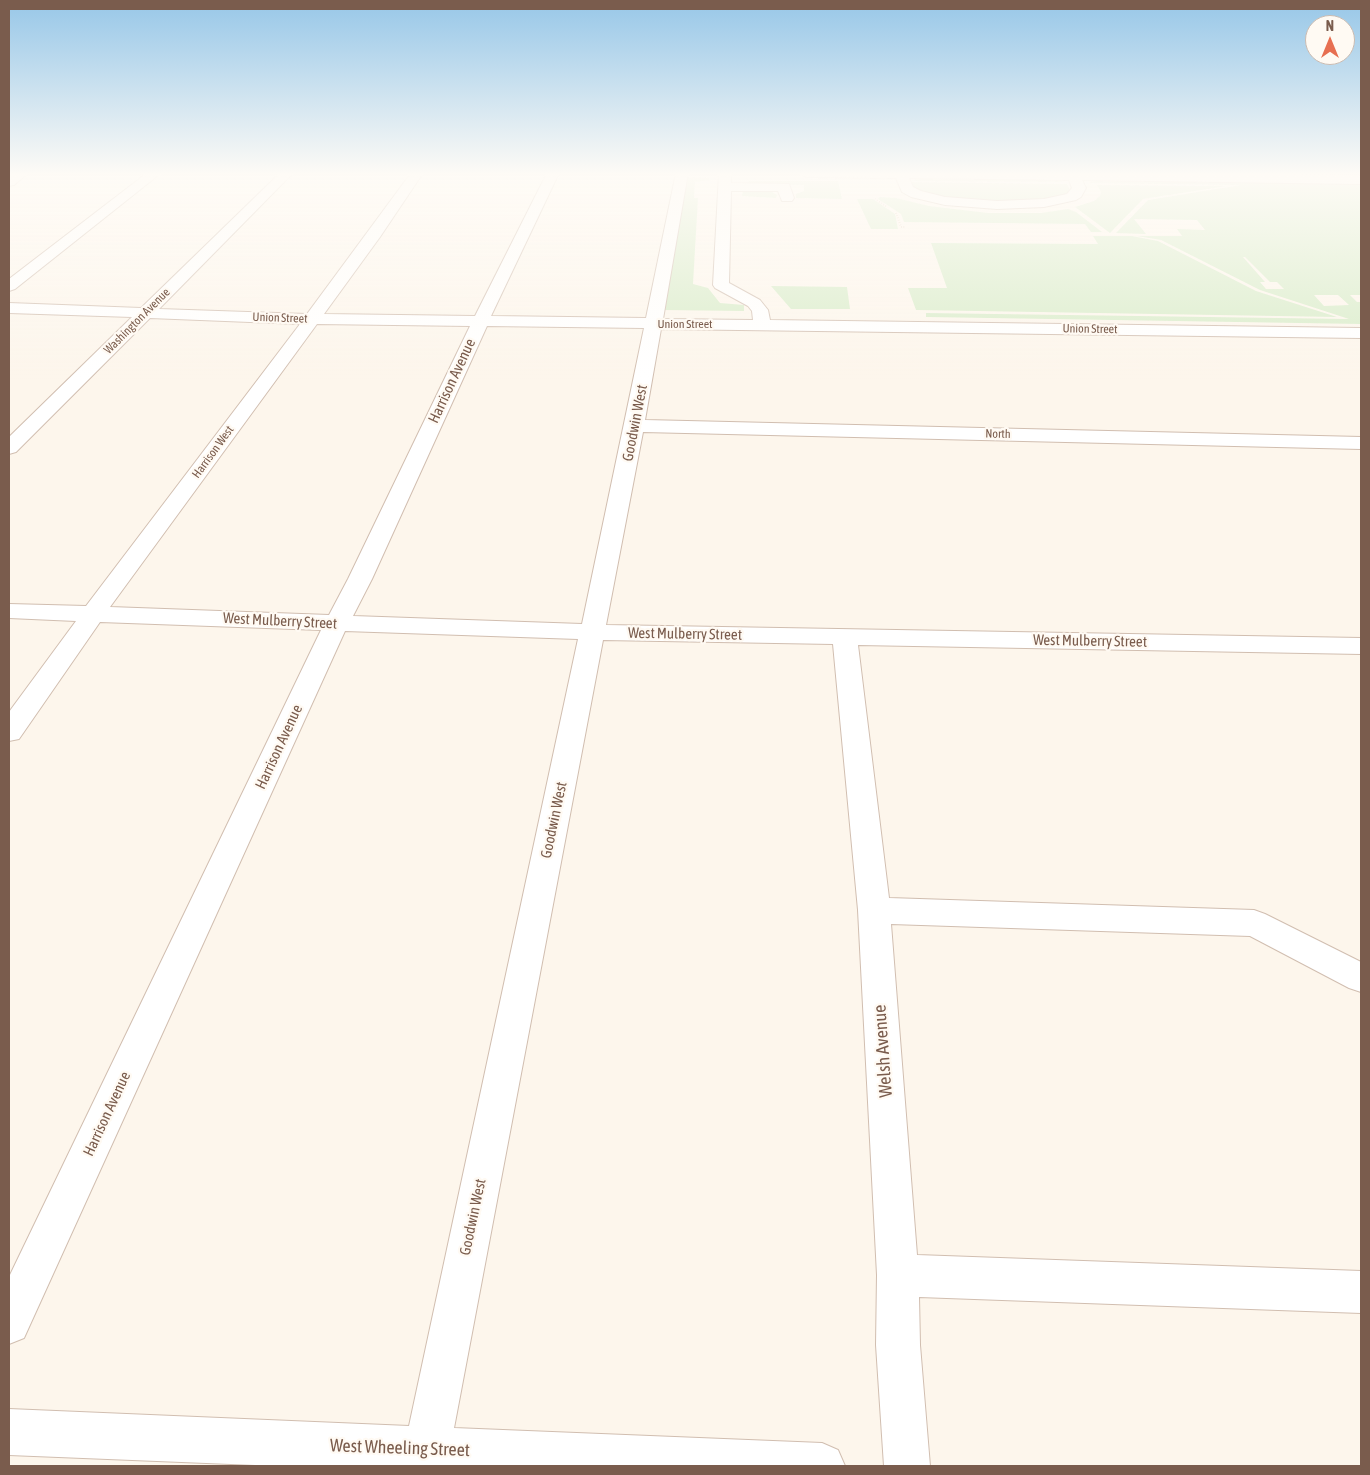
<!DOCTYPE html>
<html>
<head>
<meta charset="utf-8">
<style>
	body { margin:0 }
	#map { position:relative; width:1370px; height:1475px; overflow:hidden; background:#fdf6ec; font-family:"Asap Condensed",sans-serif }
	canvas { display:block }
	.frame { position:absolute; inset:0; border:10px solid #7a5c4d; pointer-events:none }
	.north { position:absolute; left:1305px; top:15px; width:50px; height:50px; box-sizing:border-box; background:#fffaf3; border:1px solid #cabbb1; border-radius:50%; rotate:0deg; font-size:14px; font-weight:700; line-height:20px; text-align:center; color:#7a5c4d }
	.north::after { content:''; display:block; margin:auto; width:18px; height:22px; background:#e76f51; clip-path:polygon(50% 0,100% 100%,50% 72%,0 100%) }
</style>
</head>
<body>
<div id="map">
<canvas width="1370" height="1475"></canvas>
<div class="frame"></div>
<div class="north">N</div>
</div>
<script>
const c = document.querySelector('canvas').getContext('2d');
c.lineJoin = 'round';
function fill(path, color) { c.fillStyle = color; c.fill(path, 'evenodd'); }
const toPath = rows => new Path2D(rows.map(r => 'M' + r).join(''));
function strokePath(path, color, width, dash) { c.strokeStyle = color; c.lineWidth = width; c.lineCap = dash ? 'butt' : 'round'; c.setLineDash(dash || []); c.stroke(path); }
function drawText(font, color, halo, rows, align = 'center') {
  c.font = font + ' "Asap Condensed",sans-serif'; c.lineWidth = 4.5; c.setLineDash([]); c.textBaseline = 'middle'; c.strokeStyle = halo; c.fillStyle = color; for (const [text, x, y, turn = 0] of rows) {
    c.save(); c.translate(x, y); c.rotate((+turn || 0) * Math.PI / 180); c.textAlign = isNaN(turn) ? turn : align; if (halo) c.strokeText(text, 0, 0); c.fillText(text, 0, 0); c.restore();
  }
}
fill(toPath([
	[686,177,709,178,710,180,695,182,694,198,698,198,693,284,708,288,720,303,744,305,744,311,662,310],
	[919,179,1049,180,1065,182,911,181],
	[749,181,838,181,842,199,796,198,796,194,804,191,804,185,749,184],
	[1095,181,1361,184,1361,295,1350,295,1357,302,1361,302,1361,324,926,317,926,313,1349,319,1260,290,1161,240,1137,236,1182,236,1177,229,1205,230,1197,220,1134,219,1146,234,1116,233,1148,200,1241,185,1088,183],
	[1243,257,1245,257,1270,282,1277,282,1284,289,1266,289,1260,282,1265,282],
	[1314,295,1338,295,1349,305,1324,306],
	[910,182,1067,184,1070,190,1067,193,1056,197,1030,202,1000,203,941,198,914,190],
	[1097,185,1227,186,1143,199,1110,233,1075,207,1094,201,1100,196,1101,192],
	[763,190,772,192,777,195,776,198,742,196,743,191],
	[880,197,896,198,929,206,988,213,1041,213,1068,209,1076,212,1102,232,1091,232,1085,224,904,222,901,214,878,199],
	[857,199,873,199,895,214,898,229,871,229],
	[1093,236,1132,236,1158,241,1256,291,1337,317,916,310,908,288,947,288,931,243,1098,244],
	[771,286,847,287,850,309,791,309]
]), '#d8ecc9');
const minor = toPath([
	[14,173,28,173,14,185,9,186,9,176,14,173],
	[147,173,161,173,15,289,9,291,9,279,147,173],
	[280,173,293,173,159,309,307,314,411,173,423,173,380,237,324,314,475,316,547,173,559,173,491,316,646,318,676,173,688,173,663,319,753,320,752,311,748,306,715,288,713,285,719,173,731,173,731,183,789,184,794,198,792,201,782,201,778,191,731,191,729,283,760,300,768,310,770,320,1361,328,1361,338,661,329,645,420,1361,437,1361,449,643,432,606,625,1361,638,1361,654,858,645,889,898,1254,910,1265,914,1361,962,1361,992,1349,988,1250,936,891,924,917,1255,1361,1271,1361,1313,919,1297,920,1345,930,1466,884,1466,876,1345,877,1275,858,910,833,644,603,640,454,1428,822,1443,838,1450,845,1466,280,1466,9,1455,9,1409,409,1426,578,639,345,631,24,1338,9,1344,9,1277,321,630,100,622,19,739,9,741,9,712,76,621,9,618,9,604,86,606,300,324,150,318,16,452,9,454,9,437,132,317,9,313,9,303,141,308,280,173],
	[317,324,470,326,348,579,329,615,110,607,317,324],
	[487,326,644,328,582,624,353,616,372,579,487,326],
	[800,173,1079,173,1361,176,1361,184,1082,180,1086,188,1081,197,1076,200,1044,207,997,209,945,205,911,197,902,192,896,178,806,177,800,173],
	[909,178,1069,180,1072,188,1067,194,1044,199,997,201,945,197,921,191,913,187,909,178]
]);
strokePath(minor, '#d1beb0', 2);
strokePath(toPath([
	[875,199,887,207],
	[896,213,901,227,905,227]
]), '#d9b8a5', 2, [0.5, 2]);
fill(minor, '#fff');
const sky = c.createLinearGradient(0, 0, 0, 379);
sky.addColorStop(0, '#97c7e8');
sky.addColorStop(0.46, '#fefbf6');
sky.addColorStop(1, '#fefbf600');
c.fillStyle = sky;
c.fillRect(0, 0, 1370, 379);
drawText('12px', '#7a5c4d', '#fffaf3', [
	["Union Street",280,318,2],
	["Washington Avenue",137,321,-45],
	["Union Street",685,324],
	["Union Street",1090,329,1],
	["North",998,434,1],
	["Harrison West",213,452,-54]
]);
drawText('15px', '#7a5c4d', '#fffaf3', [
	["Harrison Avenue",452,381,-65],
	["Goodwin West",635,423,-79],
	["West Mulberry Street",280,621,3],
	["West Mulberry Street",685,634,1],
	["West Mulberry Street",1090,641,1],
	["Harrison Avenue",279,747,-65],
	["Goodwin West",554,820,-78],
	["Harrison Avenue",107,1114,-65],
	["Goodwin West",473,1217,-78]
]);
drawText('18px', '#7a5c4d', '#fffaf3', [
	["Welsh Avenue",883,1051,-94],
	["West Wheeling Street",400,1448,2]
]);
</script>
</body>
</html>
